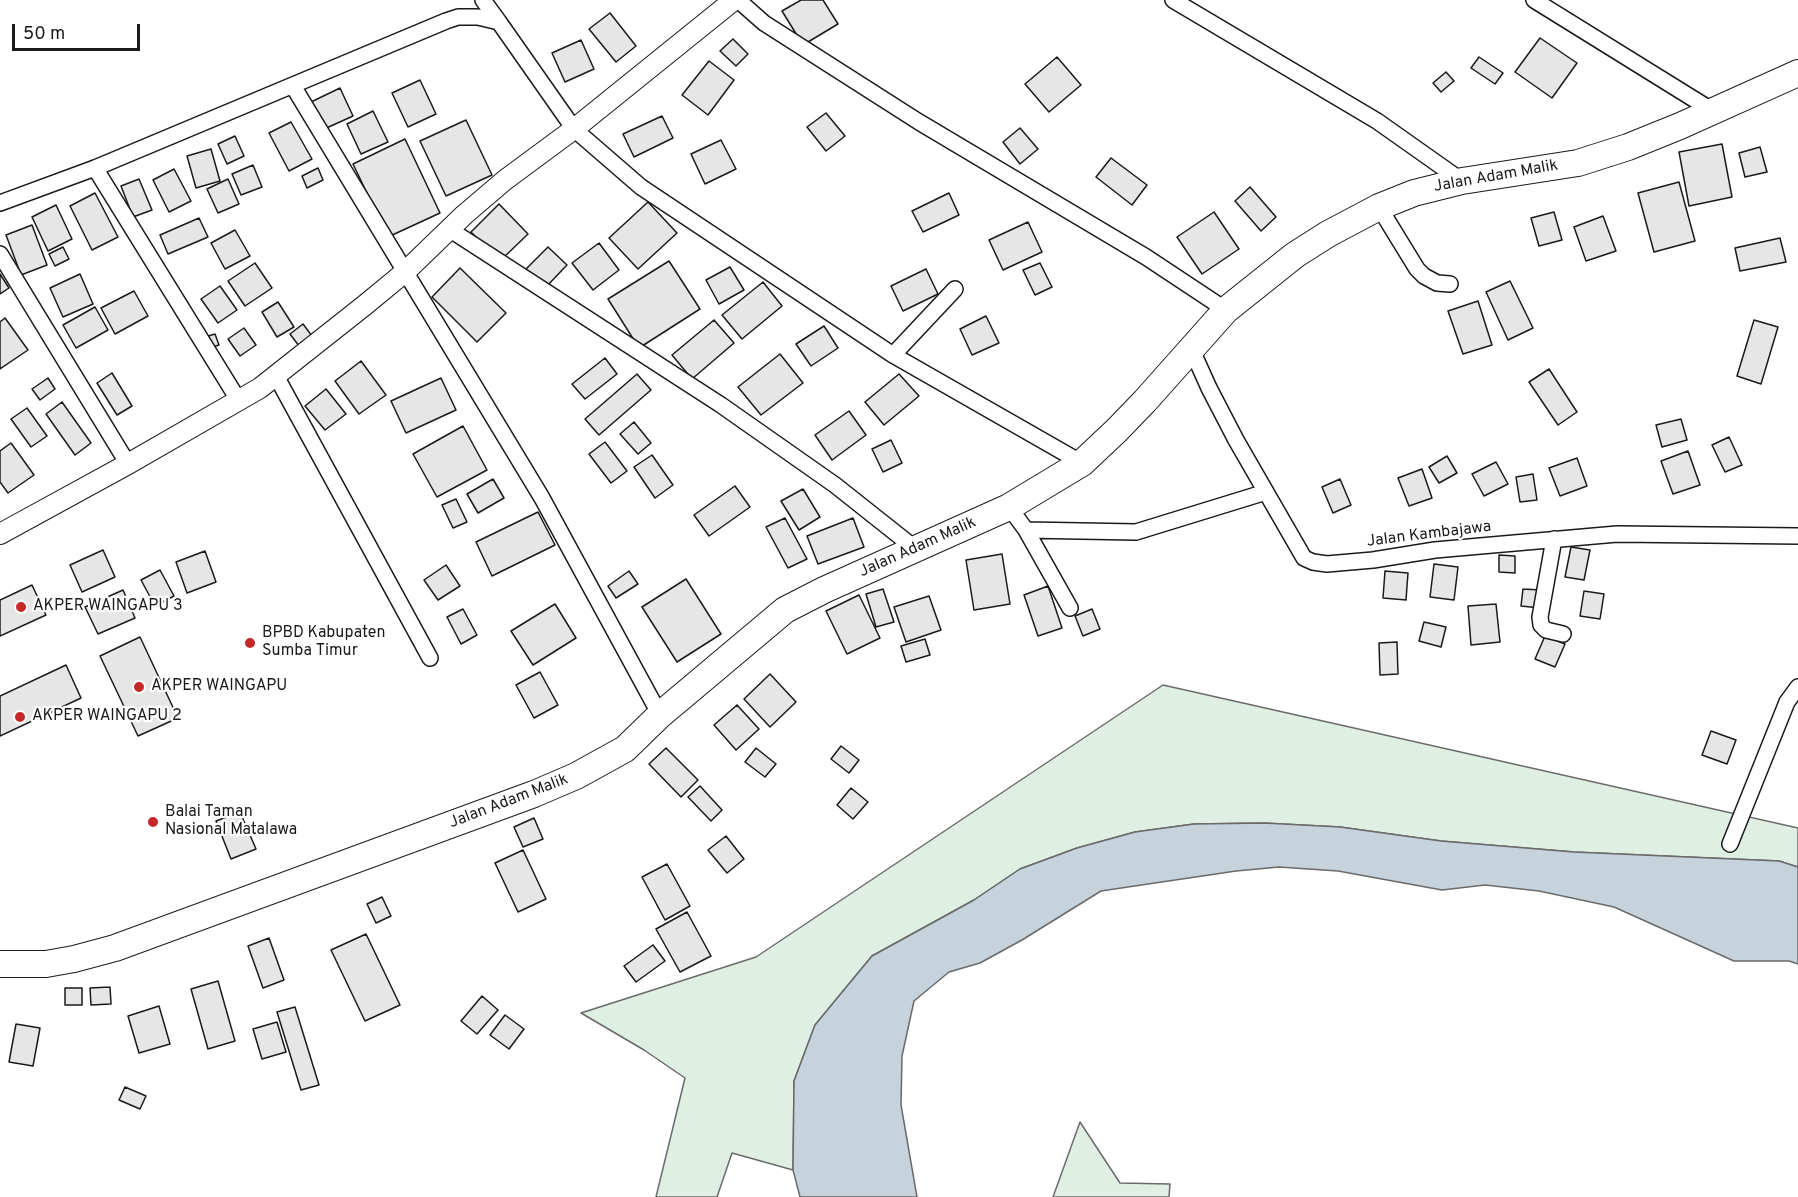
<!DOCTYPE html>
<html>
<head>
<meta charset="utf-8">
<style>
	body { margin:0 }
	#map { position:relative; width:1798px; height:1197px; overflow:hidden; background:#fff; font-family:Overpass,sans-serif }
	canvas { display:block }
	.scale { position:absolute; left:12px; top:24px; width:128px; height:27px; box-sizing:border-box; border:3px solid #1a1a1a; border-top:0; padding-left:8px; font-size:18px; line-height:21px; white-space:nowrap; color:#1a1a1a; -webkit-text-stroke:4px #fff; paint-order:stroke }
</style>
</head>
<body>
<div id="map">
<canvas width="1798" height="1197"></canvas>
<div class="scale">50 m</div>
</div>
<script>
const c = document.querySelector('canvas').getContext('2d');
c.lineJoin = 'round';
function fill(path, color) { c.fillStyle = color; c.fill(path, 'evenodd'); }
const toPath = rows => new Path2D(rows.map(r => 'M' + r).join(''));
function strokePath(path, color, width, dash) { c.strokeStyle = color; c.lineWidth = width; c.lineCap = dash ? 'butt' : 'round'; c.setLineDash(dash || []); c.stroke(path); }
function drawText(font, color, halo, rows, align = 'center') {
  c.font = font + ' Overpass,sans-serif'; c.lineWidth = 4.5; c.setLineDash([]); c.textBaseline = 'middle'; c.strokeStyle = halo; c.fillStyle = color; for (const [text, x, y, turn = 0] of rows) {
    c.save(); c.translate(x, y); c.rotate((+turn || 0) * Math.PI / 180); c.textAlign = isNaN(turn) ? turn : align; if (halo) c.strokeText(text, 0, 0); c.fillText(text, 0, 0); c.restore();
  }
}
const green = toPath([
	[1163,685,1798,828,1798,867,1779,861,1574,852,1441,841,1340,827,1264,823,1194,824,1135,832,1077,848,1020,869,974,900,872,956,815,1025,794,1081,793,1170,732,1153,717,1197,656,1197,685,1078,644,1050,581,1013,756,957,1163,685],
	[1080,1122,1120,1183,1170,1184,1169,1197,1053,1197,1080,1122]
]);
fill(green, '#e0efe3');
strokePath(green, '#6a6a6a', 1.5);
const water = toPath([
	[1264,823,1340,827,1441,841,1574,852,1779,861,1798,867,1798,964,1789,961,1734,961,1614,907,1539,891,1485,885,1442,890,1338,871,1279,867,1236,871,1101,891,1022,940,980,963,949,972,914,1001,902,1056,901,1105,917,1197,800,1197,793,1170,794,1081,815,1025,872,956,974,900,1020,869,1077,848,1135,832,1194,824,1264,823]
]);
fill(water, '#c6d2dc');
strokePath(water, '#6a6a6a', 1.5);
const building = toPath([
	[801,0,823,0,838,24,803,45,782,11,801,0],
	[610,13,636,46,616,62,589,29,610,13],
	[1540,38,1577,63,1552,98,1515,72,1540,38],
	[733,39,748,54,736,66,720,51,733,39],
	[581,40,594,69,565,82,552,53,581,40],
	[1057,57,1081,85,1049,112,1025,84,1057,57],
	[1479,57,1503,73,1495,84,1471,68,1479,57],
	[709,61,734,80,708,115,682,95,709,61],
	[1446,72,1454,81,1441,92,1433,83,1446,72],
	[420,80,436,114,408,127,392,93,420,80],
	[340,88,353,116,322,130,309,103,340,88],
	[373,111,388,142,361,154,347,124,373,111],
	[826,113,845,136,826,151,807,127,826,113],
	[662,116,673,138,634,157,623,134,662,116],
	[466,120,492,175,446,196,420,141,466,120],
	[291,122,312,159,289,171,269,133,291,122],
	[1020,128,1038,149,1020,164,1003,142,1020,128],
	[235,136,244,156,227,164,218,144,235,136],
	[405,139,440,213,388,237,353,164,405,139],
	[721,140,736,169,705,184,691,154,721,140],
	[1722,144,1732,197,1689,206,1679,152,1722,144],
	[1760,147,1767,172,1745,177,1739,153,1760,147],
	[211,149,220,181,196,188,187,156,211,149],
	[1111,158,1147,185,1132,205,1096,177,1111,158],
	[253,165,262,187,241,195,232,174,253,165],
	[318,168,323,180,307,188,302,176,318,168],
	[174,169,191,201,169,212,153,180,174,169],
	[139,179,152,210,133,217,121,186,139,179],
	[228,179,239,204,218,213,207,189,228,179],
	[1679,182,1695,241,1654,252,1638,193,1679,182],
	[1250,187,1276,217,1261,231,1235,201,1250,187],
	[95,193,118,237,92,250,70,206,95,193],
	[949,193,959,215,923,232,912,211,949,193],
	[648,202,677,233,638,269,609,238,648,202],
	[499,204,528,234,500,261,471,232,499,204],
	[56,205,72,239,48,251,32,217,56,205],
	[1214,212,1239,249,1202,274,1177,237,1214,212],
	[1554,212,1562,240,1539,246,1531,218,1554,212],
	[1603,216,1616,251,1586,261,1574,227,1603,216],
	[199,218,208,237,168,254,160,235,199,218],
	[1028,222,1042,252,1003,270,989,240,1028,222],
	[32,225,47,265,21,275,6,235,32,225],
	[235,230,250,256,225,269,211,243,235,230],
	[1780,238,1786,262,1740,271,1735,248,1780,238],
	[599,243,619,270,593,290,572,263,599,243],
	[63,247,69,259,55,266,49,254,63,247],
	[548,247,567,265,545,288,526,269,548,247],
	[669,261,700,309,639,348,608,299,669,261],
	[255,263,272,288,245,306,228,281,255,263],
	[1040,263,1052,287,1035,295,1023,270,1040,263],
	[730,267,744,290,719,304,706,280,730,267],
	[460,268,506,313,477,342,432,297,460,268],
	[926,269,938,294,903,311,891,286,926,269],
	[0,274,9,288,0,294,0,274],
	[80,274,93,304,63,317,50,288,80,274],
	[1510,281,1533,328,1508,340,1486,292,1510,281],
	[763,282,782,306,742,339,722,315,763,282],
	[220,286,237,310,218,323,201,299,220,286],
	[134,291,148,316,115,334,101,308,134,291],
	[1478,301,1492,345,1463,354,1448,311,1478,301],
	[278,302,294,327,277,337,262,312,278,302],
	[95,307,108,330,76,348,63,325,95,307],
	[986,316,999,343,972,355,960,329,986,316],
	[5,318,28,350,0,369,0,322,5,318],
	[714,320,734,343,692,379,672,355,714,320],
	[1754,320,1778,327,1761,384,1737,376,1754,320],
	[303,324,312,336,299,346,290,334,303,324],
	[824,326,838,348,811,366,796,344,824,326],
	[244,328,256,345,240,356,228,339,244,328],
	[215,334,219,345,209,348,205,337,215,334],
	[780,354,803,383,761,415,738,387,780,354],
	[605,358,617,374,585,399,572,384,605,358],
	[361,361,386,395,359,414,335,381,361,361],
	[1549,369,1577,412,1558,425,1529,382,1549,369],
	[112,373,132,406,117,415,97,383,112,373],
	[637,374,651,390,599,435,585,419,637,374],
	[899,374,919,396,884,425,865,402,899,374],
	[48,378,55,389,40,400,32,389,48,378],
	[441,378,456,410,406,433,391,401,441,378],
	[326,389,346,414,325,430,305,406,326,389],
	[62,402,91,443,75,455,46,414,62,402],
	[27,408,47,436,31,447,11,419,27,408],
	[849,411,866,435,832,460,815,435,849,411],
	[1681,419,1687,440,1662,447,1656,425,1681,419],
	[634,422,651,443,638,454,620,434,634,422],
	[463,426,487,470,437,497,413,454,463,426],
	[1729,437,1742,465,1725,472,1712,445,1729,437],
	[891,440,902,463,883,472,872,449,891,440],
	[605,442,627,471,611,483,589,454,605,442],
	[11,443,34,475,8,493,0,482,0,451,11,443],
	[1688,451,1700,485,1673,494,1661,461,1688,451],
	[652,455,673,485,655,498,634,467,652,455],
	[1447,456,1457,473,1439,483,1429,467,1447,456],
	[1577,458,1587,486,1560,496,1549,468,1577,458],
	[1496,462,1508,484,1484,496,1472,474,1496,462],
	[1422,469,1432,498,1409,506,1398,478,1422,469],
	[1533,474,1537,500,1520,502,1516,477,1533,474],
	[493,479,504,498,478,513,467,494,493,479],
	[1340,479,1351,505,1333,513,1322,487,1340,479],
	[735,486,750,507,709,536,694,515,735,486],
	[803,489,820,517,799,530,781,501,803,489],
	[456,499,467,522,453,528,442,505,456,499],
	[538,512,555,545,492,576,476,542,538,512],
	[785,518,807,559,788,568,766,527,785,518],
	[853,518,864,547,818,564,807,536,853,518],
	[1571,547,1590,550,1584,580,1565,577,1571,547],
	[103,550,115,577,82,592,70,565,103,550],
	[205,551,216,582,187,593,176,562,205,551],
	[1002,554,1010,604,974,610,966,560,1002,554],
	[1499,555,1515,556,1515,573,1499,572,1499,555],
	[1434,564,1458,567,1454,600,1430,597,1434,564],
	[446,565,460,586,438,600,424,580,446,565],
	[160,570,174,596,155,606,141,580,160,570],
	[629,571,638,584,616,598,608,586,629,571],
	[1385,571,1408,573,1406,600,1383,598,1385,571],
	[686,579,721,634,677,662,642,607,686,579],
	[32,585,46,615,0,636,0,600,32,585],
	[1048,586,1062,628,1038,636,1024,595,1048,586],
	[883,589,894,622,876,627,866,594,883,589],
	[1523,589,1541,590,1540,608,1521,606,1523,589],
	[123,590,135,618,98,634,85,607,123,590],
	[1584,591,1604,594,1600,619,1580,616,1584,591],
	[859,595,880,638,847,654,826,611,859,595],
	[929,596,941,630,906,642,894,607,929,596],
	[555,604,576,638,533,665,511,631,555,604],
	[1496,604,1500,642,1471,645,1468,606,1496,604],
	[463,609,477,635,461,644,447,617,463,609],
	[1092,609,1100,629,1083,636,1075,616,1092,609],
	[1424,622,1446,627,1441,647,1419,641,1424,622],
	[1545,636,1565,644,1555,667,1535,659,1545,636],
	[140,637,178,718,138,736,100,656,140,637],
	[925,639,930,655,906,662,901,646,925,639],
	[1397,642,1398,674,1380,675,1379,643,1397,642],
	[66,665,81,698,0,736,0,696,66,665],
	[540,672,558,705,534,718,516,685,540,672],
	[770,674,796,702,770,727,744,699,770,674],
	[737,705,759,729,736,750,714,725,737,705],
	[1711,731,1736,740,1727,764,1702,755,1711,731],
	[841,746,859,760,849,773,831,759,841,746],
	[666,748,698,780,681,797,649,764,666,748],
	[756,748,776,764,765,777,745,762,756,748],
	[700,786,722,810,711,821,688,797,700,786],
	[851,788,868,802,853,819,837,805,851,788],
	[240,812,256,849,231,859,216,821,240,812],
	[534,818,543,839,523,847,514,827,534,818],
	[726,836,744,859,727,873,708,850,726,836],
	[523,850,546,899,518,912,495,863,523,850],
	[667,864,690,906,665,920,642,877,667,864],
	[382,897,391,916,376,923,367,904,382,897],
	[687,912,711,956,680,972,656,929,687,912],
	[366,934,400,1005,365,1021,331,950,366,934],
	[269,938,284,980,263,988,248,946,269,938],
	[653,945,665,961,636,982,624,966,653,945],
	[218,981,235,1041,208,1049,191,989,218,981],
	[110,987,111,1004,91,1005,90,988,110,987],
	[65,988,82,988,82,1005,65,1005,65,988],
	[482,996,498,1010,477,1034,461,1021,482,996],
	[159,1006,170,1044,139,1053,128,1016,159,1006],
	[295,1007,319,1085,301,1090,277,1012,295,1007],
	[505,1015,524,1029,509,1049,490,1035,505,1015],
	[277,1022,286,1052,262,1059,253,1029,277,1022],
	[16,1024,40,1028,33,1066,9,1062,16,1024],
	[125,1087,146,1096,140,1109,119,1100,125,1087]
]);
fill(building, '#e6e6e6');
strokePath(building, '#1a1a1a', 1.5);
const minor = toPath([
	[483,0,499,22],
	[738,0,764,23,919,122,1146,257,1226,310],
	[1173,0,1377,121,1462,181],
	[1534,0,1713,111],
	[293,86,542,498,660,715],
	[95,168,239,401],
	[0,203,95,168,446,21,458,17,478,17,499,22,574,129,641,187,893,355,1082,463],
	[1379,207,1417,269,1424,276,1437,283,1450,284],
	[449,229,721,405,835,485,917,550],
	[0,254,128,464],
	[1191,348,1209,388,1236,440,1304,558,1313,562,1327,564,1373,560,1435,550,1617,534,1798,536],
	[893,355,955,289],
	[275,374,430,658],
	[1009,507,1026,530,1136,532,1266,492],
	[1026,530,1070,608],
	[1554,539,1540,617,1541,625,1546,630,1563,634],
	[1730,844,1787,702,1798,687]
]);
const tertiary = toPath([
	[0,534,128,464,260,388,365,305,405,272,464,215,505,180,574,129,734,0]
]);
const trunk = toPath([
	[0,964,46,964,74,959,115,948,534,794,576,776,625,749,660,715,785,610,824,590,1009,507,1082,463,1117,430,1145,401,1226,310,1295,255,1328,234,1379,207,1414,193,1462,181,1578,163,1628,147,1680,126,1798,73]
]);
strokePath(minor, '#1a1a1a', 18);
strokePath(tertiary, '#1a1a1a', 22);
strokePath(trunk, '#1a1a1a', 28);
strokePath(minor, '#fff', 15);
strokePath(tertiary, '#fff', 20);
strokePath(trunk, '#fff', 26);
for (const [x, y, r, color] of [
	[21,607,6,"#c62828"],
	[250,643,6,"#c62828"],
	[139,687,6,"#c62828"],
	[20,717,6,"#c62828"],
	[153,822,6,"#c62828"]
]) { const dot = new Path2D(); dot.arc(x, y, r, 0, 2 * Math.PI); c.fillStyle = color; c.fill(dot); strokePath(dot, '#fff', 2); }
drawText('16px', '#1a1a1a', '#fff', [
	["Jalan Adam Malik",1496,177,-10],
	["Jalan Kambajawa",1429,535,-7],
	["Jalan Adam Malik",918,548,-24],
	["Jalan Adam Malik",509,802,-21]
]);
drawText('16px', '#1a1a1a', '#fff', [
	["AKPER WAINGAPU 3",33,607],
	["BPBD Kabupaten",262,634],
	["Sumba Timur",262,652],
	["AKPER WAINGAPU",151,687],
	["AKPER WAINGAPU 2",32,717],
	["Balai Taman",165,813],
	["Nasional Matalawa",165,831]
], 'left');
</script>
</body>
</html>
